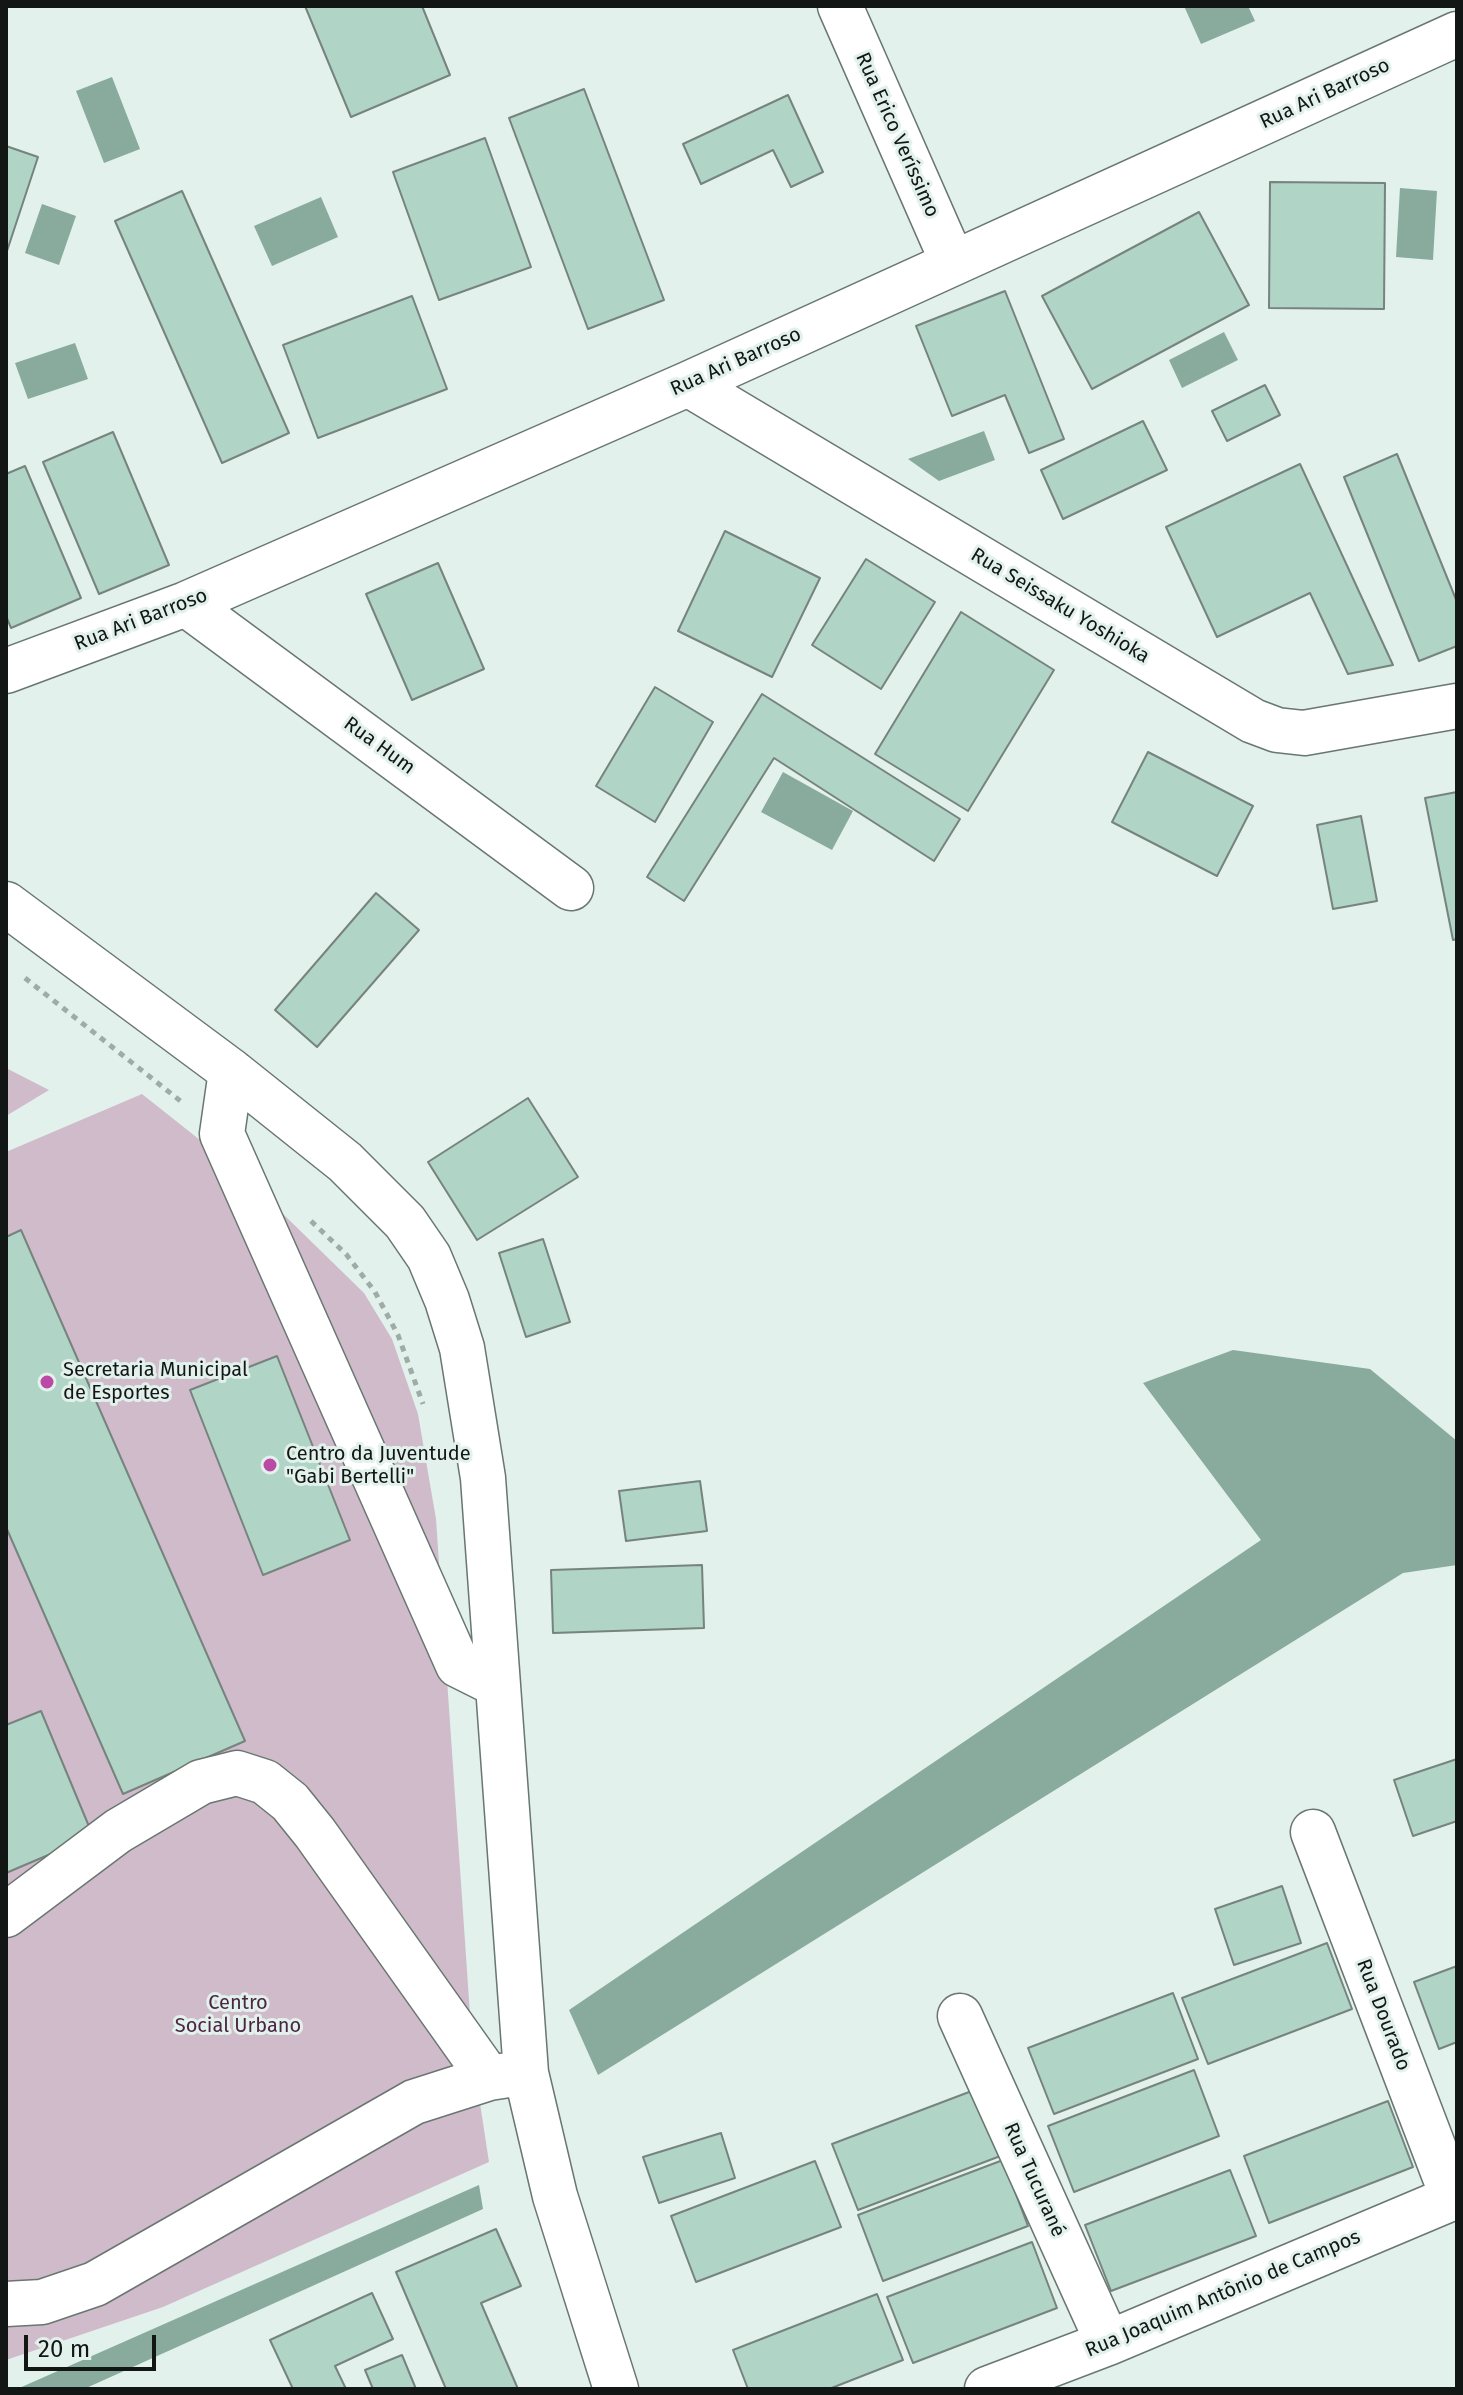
<!DOCTYPE html>
<html>
<head>
<meta charset="utf-8">
<style>
	body { margin:0 }
	#map { position:relative; width:1463px; height:2395px; overflow:hidden; background:#e2f1eb; font-family:"Fira Sans",sans-serif }
	canvas { display:block }
	.frame { position:absolute; inset:0; border:8px solid #121715; pointer-events:none }
	.scale { position:absolute; left:24px; top:2335px; width:132px; height:36px; box-sizing:border-box; border:4px solid #121715; border-top:0; padding-left:10px; font-size:24px; line-height:28px; white-space:nowrap; color:#121715; -webkit-text-stroke:6px #e2f1eb; paint-order:stroke }
</style>
</head>
<body>
<div id="map">
<canvas width="1463" height="2395"></canvas>
<div class="frame"></div>
<div class="scale">20 m</div>
</div>
<script>
const c = document.querySelector('canvas').getContext('2d');
c.lineJoin = 'round';
function fill(path, color) { c.fillStyle = color; c.fill(path, 'evenodd'); }
const toPath = rows => new Path2D(rows.map(r => 'M' + r).join(''));
function strokePath(path, color, width, dash) { c.strokeStyle = color; c.lineWidth = width; c.lineCap = dash ? 'butt' : 'round'; c.setLineDash(dash || []); c.stroke(path); }
function drawText(font, color, halo, rows, align = 'center') {
  c.font = font + ' "Fira Sans",sans-serif'; c.lineWidth = 6; c.setLineDash([]); c.textBaseline = 'middle'; c.strokeStyle = halo; c.fillStyle = color; for (const [text, x, y, turn = 0] of rows) {
    c.save(); c.translate(x, y); c.rotate((+turn || 0) * Math.PI / 180); c.textAlign = isNaN(turn) ? turn : align; if (halo) c.strokeText(text, 0, 0); c.fillText(text, 0, 0); c.restore();
  }
}
fill(toPath([
	[6,1068,49,1090,6,1116],
	[142,1094,239,1171,364,1293,392,1339,418,1414,436,1519,473,2058,489,2162,163,2307,6,2360,6,1152]
]), '#d0bbca');
fill(toPath([
	[1184,6,1248,6,1255,21,1201,44],
	[112,77,140,149,104,163,76,91],
	[1400,188,1437,191,1433,260,1396,257],
	[321,197,338,237,272,266,254,226],
	[42,204,76,216,59,265,25,253],
	[1224,332,1238,360,1182,388,1169,360],
	[75,343,88,379,28,399,15,363],
	[984,431,995,460,939,481,908,459],
	[783,772,853,811,832,850,761,812],
	[1233,1350,1370,1369,1457,1441,1457,1565,1403,1573,598,2075,569,2010,1261,1540,1143,1383],
	[479,2185,483,2209,84,2389,17,2389]
]), '#88ab9d');
const building = toPath([
	[305,6,422,6,450,75,351,117,305,6],
	[584,89,664,300,588,329,509,118,584,89],
	[788,95,823,172,791,187,773,150,701,184,683,144,788,95],
	[485,138,531,267,439,300,393,172,485,138],
	[6,146,38,157,6,254,6,146],
	[1270,182,1385,183,1384,309,1269,308,1270,182],
	[182,191,289,433,222,463,115,221,182,191],
	[1199,212,1249,305,1092,389,1042,296,1199,212],
	[1005,291,1064,439,1029,453,1005,395,952,416,916,326,1005,291],
	[412,296,447,389,318,438,283,345,412,296],
	[1265,385,1280,415,1227,441,1212,411,1265,385],
	[1143,421,1167,470,1063,519,1041,470,1143,421],
	[113,432,169,565,99,594,43,462,113,432],
	[1397,454,1457,602,1457,646,1419,661,1344,477,1397,454],
	[1300,464,1393,665,1348,674,1310,593,1217,637,1166,527,1300,464],
	[25,466,81,598,11,628,6,616,6,474,25,466],
	[725,531,820,578,772,677,678,631,725,531],
	[866,559,935,602,881,689,812,645,866,559],
	[438,563,484,669,412,700,366,594,438,563],
	[961,612,1054,670,968,811,875,754,961,612],
	[655,687,713,722,655,822,596,786,655,687],
	[762,694,960,819,934,861,774,758,684,901,647,877,762,694],
	[1148,752,1253,806,1217,876,1112,822,1148,752],
	[1457,792,1457,939,1453,940,1425,798,1457,792],
	[1361,816,1377,901,1333,909,1317,825,1361,816],
	[376,893,419,930,317,1047,275,1010,376,893],
	[528,1098,578,1177,477,1240,428,1162,528,1098],
	[21,1230,245,1741,123,1794,6,1527,6,1237,21,1230],
	[543,1239,570,1322,526,1337,499,1253,543,1239],
	[277,1356,350,1540,263,1575,190,1390,277,1356],
	[700,1481,707,1531,626,1541,619,1491,700,1481],
	[702,1565,704,1628,553,1633,551,1570,702,1565],
	[41,1711,93,1836,6,1873,6,1725,41,1711],
	[1457,1759,1457,1821,1413,1836,1394,1780,1457,1759],
	[1282,1886,1301,1943,1234,1965,1215,1909,1282,1886],
	[1327,1943,1352,2009,1208,2064,1182,1998,1327,1943],
	[1457,1966,1457,2042,1439,2049,1414,1982,1457,1966],
	[1173,1993,1198,2059,1054,2114,1028,2048,1173,1993],
	[1194,2070,1219,2136,1074,2192,1048,2126,1194,2070],
	[977,2089,1003,2155,858,2210,832,2144,977,2089],
	[1388,2101,1413,2167,1269,2223,1244,2156,1388,2101],
	[721,2133,735,2178,659,2203,643,2157,721,2133],
	[1003,2160,1028,2226,883,2281,858,2215,1003,2160],
	[815,2161,841,2227,696,2282,671,2216,815,2161],
	[1230,2170,1256,2236,1111,2291,1085,2225,1230,2170],
	[496,2229,521,2286,481,2303,518,2389,446,2389,396,2272,496,2229],
	[1032,2242,1057,2308,913,2363,887,2297,1032,2242],
	[372,2293,393,2339,335,2366,346,2389,293,2389,270,2340,372,2293],
	[877,2294,903,2360,829,2389,748,2389,733,2350,877,2294],
	[402,2355,416,2389,373,2389,365,2370,402,2355]
]);
fill(building, '#b0d4c6');
strokePath(building, '#76837e', 2);
const minor = toPath([
	[840,6,953,263],
	[688,384,1253,721,1277,730,1304,733,1457,706],
	[186,604,571,888],
	[6,671,186,604,688,384,1457,34],
	[6,904,231,1071,345,1162,405,1222,429,1257,447,1300,462,1348,483,1478,526,2073,555,2196,616,2389],
	[231,1071,222,1134,458,1665,496,1684],
	[1313,1832,1453,2198],
	[6,1915,118,1831,201,1782,237,1773,265,1782,290,1802,315,1833,489,2078],
	[960,2016,1108,2343],
	[6,2304,42,2302,95,2284,414,2102,489,2078,515,2074],
	[987,2389,1108,2343,1457,2196]
]);
strokePath(minor, '#697671', 47);
strokePath(toPath([
	[25,978,183,1103],
	[311,1221,346,1254,375,1292,398,1335,423,1404]
]), '#9faba6', 5, [6, 6]);
strokePath(minor, '#fff', 44);
for (const [x, y, r, color] of [
	[47,1382,8,"#bb4aa6"],
	[270,1465,8,"#bb4aa6"]
]) { const dot = new Path2D(); dot.arc(x, y, r, 0, 2 * Math.PI); c.fillStyle = color; c.fill(dot); strokePath(dot, '#e2f1eb', 3); }
drawText('20px', '#121715', '#e2f1eb', [
	["Rua Ari Barroso",1325,94,-25],
	["Rua Erico Veríssimo",897,135,66],
	["Rua Ari Barroso",736,362,-24],
	["Rua Seissaku Yoshioka",1060,606,31],
	["Rua Ari Barroso",141,620,-21],
	["Rua Hum",379,746,36],
	["Rua Dourado",1383,2015,69],
	["Rua Tucurané",1034,2180,66],
	["Rua Joaquim Antônio de Campos",1223,2294,-23]
]);
drawText('20px', '#121715', '#e2f1eb', [
	["Secretaria Municipal",63,1370],
	["de Esportes",63,1393],
	["Centro da Juventude",286,1454],
	["\"Gabi Bertelli\"",286,1477]
], 'left');
drawText('20px', '#4c2544', '#e2f1eb', [
	["Centro",238,2003],
	["Social Urbano",238,2026]
]);
</script>
</body>
</html>
